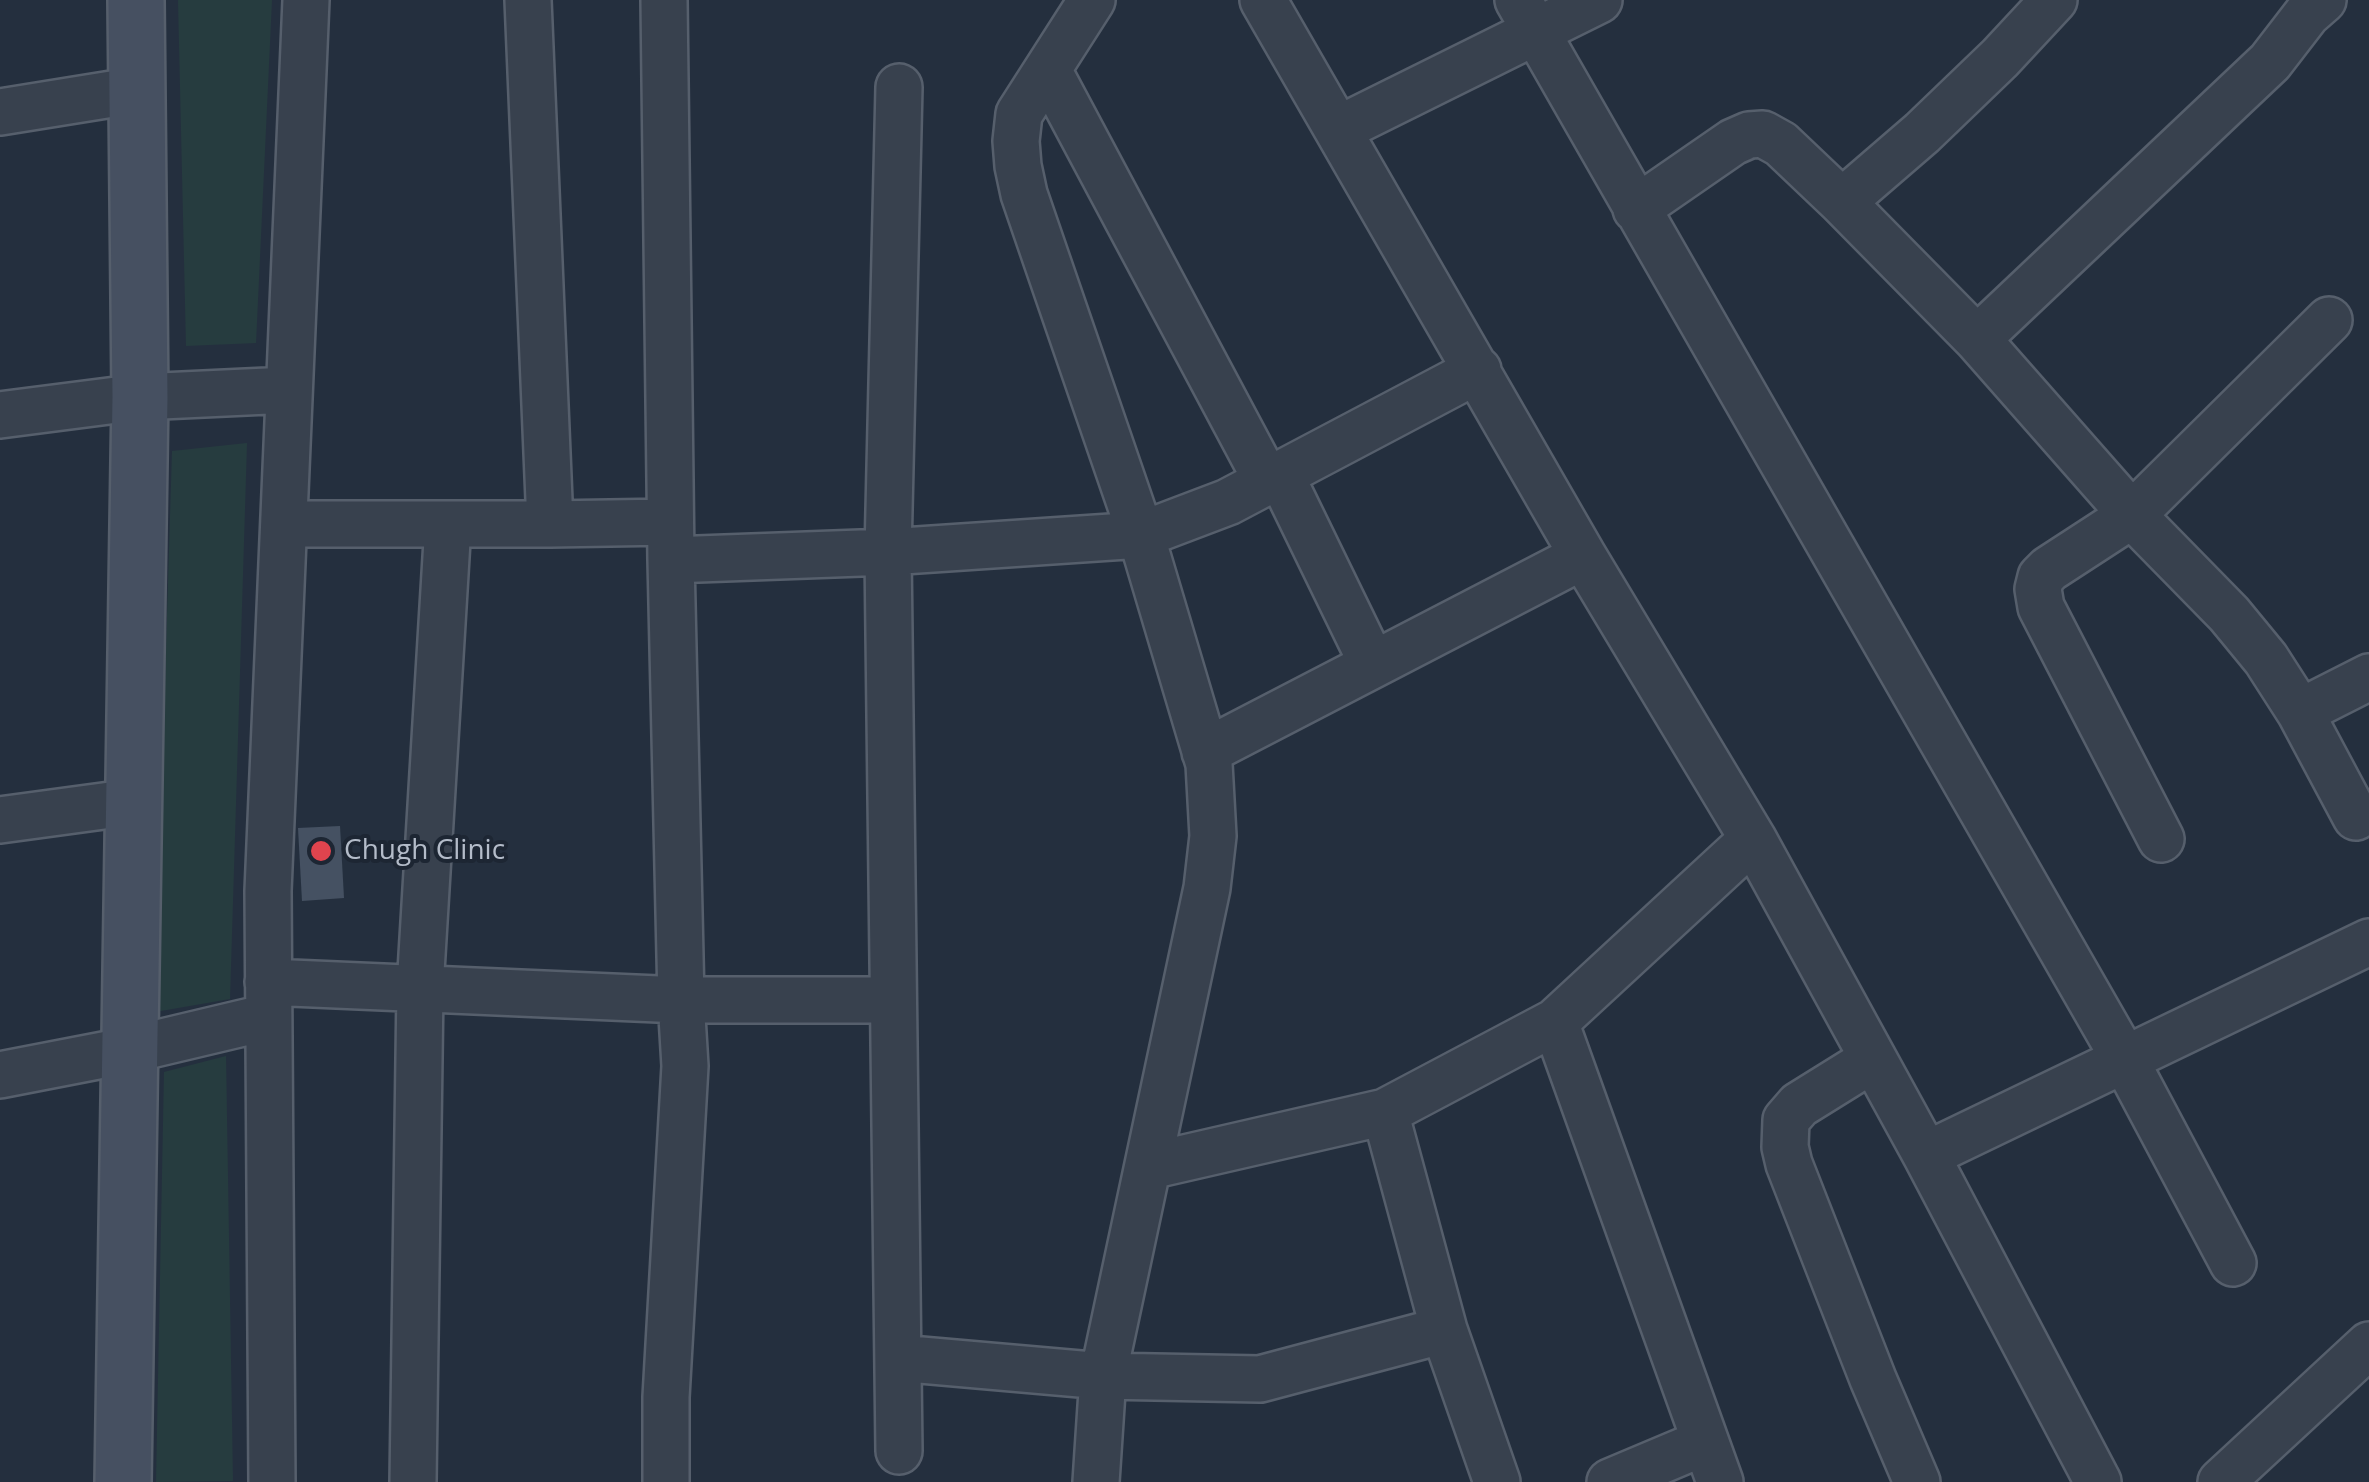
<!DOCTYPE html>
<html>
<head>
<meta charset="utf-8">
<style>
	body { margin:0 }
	canvas { display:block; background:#242f3e }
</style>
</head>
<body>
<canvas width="2369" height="1482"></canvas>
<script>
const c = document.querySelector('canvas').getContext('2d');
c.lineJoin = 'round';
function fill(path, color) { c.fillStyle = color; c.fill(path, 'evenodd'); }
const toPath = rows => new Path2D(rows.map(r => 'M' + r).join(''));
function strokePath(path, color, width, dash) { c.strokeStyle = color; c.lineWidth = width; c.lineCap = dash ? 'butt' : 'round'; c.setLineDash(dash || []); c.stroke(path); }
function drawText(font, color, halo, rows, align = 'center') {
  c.font = font + ' "Open Sans",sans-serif'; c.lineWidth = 8; c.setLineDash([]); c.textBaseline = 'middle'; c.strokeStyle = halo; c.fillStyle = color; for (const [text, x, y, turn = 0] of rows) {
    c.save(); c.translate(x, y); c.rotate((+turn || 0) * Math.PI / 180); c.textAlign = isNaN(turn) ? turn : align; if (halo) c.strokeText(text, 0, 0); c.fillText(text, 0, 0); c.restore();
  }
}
fill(toPath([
	[178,0,272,0,256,343,186,346],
	[247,443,230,999,155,1012,172,451],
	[226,1056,233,1481,156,1482,164,1072]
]), '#263c3f');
fill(toPath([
	[340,826,344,898,302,901,298,828]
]), '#455162');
const street = toPath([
	[1092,0,1019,114,1016,141,1018,166,1024,194,1141,535,1209,764,1213,836,1207,888,1103,1376,1096,1482],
	[1263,0,1583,556,1753,839],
	[1518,0,2124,1058,2233,1263],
	[1048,70,1267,481],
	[0,112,137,90],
	[1339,129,1599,0],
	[1842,202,1977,339,2132,515,2049,569,2041,577,2038,589,2041,607,2161,839],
	[1636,209,1733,142,1749,135,1763,134,1781,144,1842,202,1922,133,2000,58,2054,0],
	[1977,339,2270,62,2307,14,2323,0],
	[0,415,140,397,289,390],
	[1280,474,1373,665],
	[284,524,550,524,528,0],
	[550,524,670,522],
	[671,560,888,552,1141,535,1228,502,1478,370],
	[2300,712,2266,659,2229,614,2132,515,2329,320],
	[1205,752,1583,556],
	[2356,817,2300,712,2369,677],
	[0,820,133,802],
	[268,982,681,1000,671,560,664,0],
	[1873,1059,1799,1105,1786,1120,1785,1147,1789,1164,1873,1379,1917,1482],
	[0,1075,129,1050,268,1017],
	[1926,1155,2369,942],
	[1150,1166,1385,1112],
	[898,1358,1103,1376,1260,1379,1444,1330],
	[899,1451,888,552,899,87],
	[272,1482,268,891,306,0],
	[413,1482,420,988,448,524],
	[666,1482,666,1397,685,1066,681,1000,893,1000],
	[1497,1482,1444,1330,1385,1112,1555,1022],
	[1610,1482,1705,1442],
	[1720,1482,1555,1022,1753,839,1926,1155,2098,1482],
	[2221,1482,2369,1345]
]);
const secondary = toPath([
	[123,1482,140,397,136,0]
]);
strokePath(street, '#565f6c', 50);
strokePath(secondary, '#565f6c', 60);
strokePath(street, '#38414e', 45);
strokePath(secondary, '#465061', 55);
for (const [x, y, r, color] of [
	[321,851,12,"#e0444e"]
]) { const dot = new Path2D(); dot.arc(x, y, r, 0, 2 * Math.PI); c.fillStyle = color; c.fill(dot); strokePath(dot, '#1d2633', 4); }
drawText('28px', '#b4bcc9', '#1d2633', [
	["Chugh Clinic",344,851]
], 'left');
</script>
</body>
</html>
